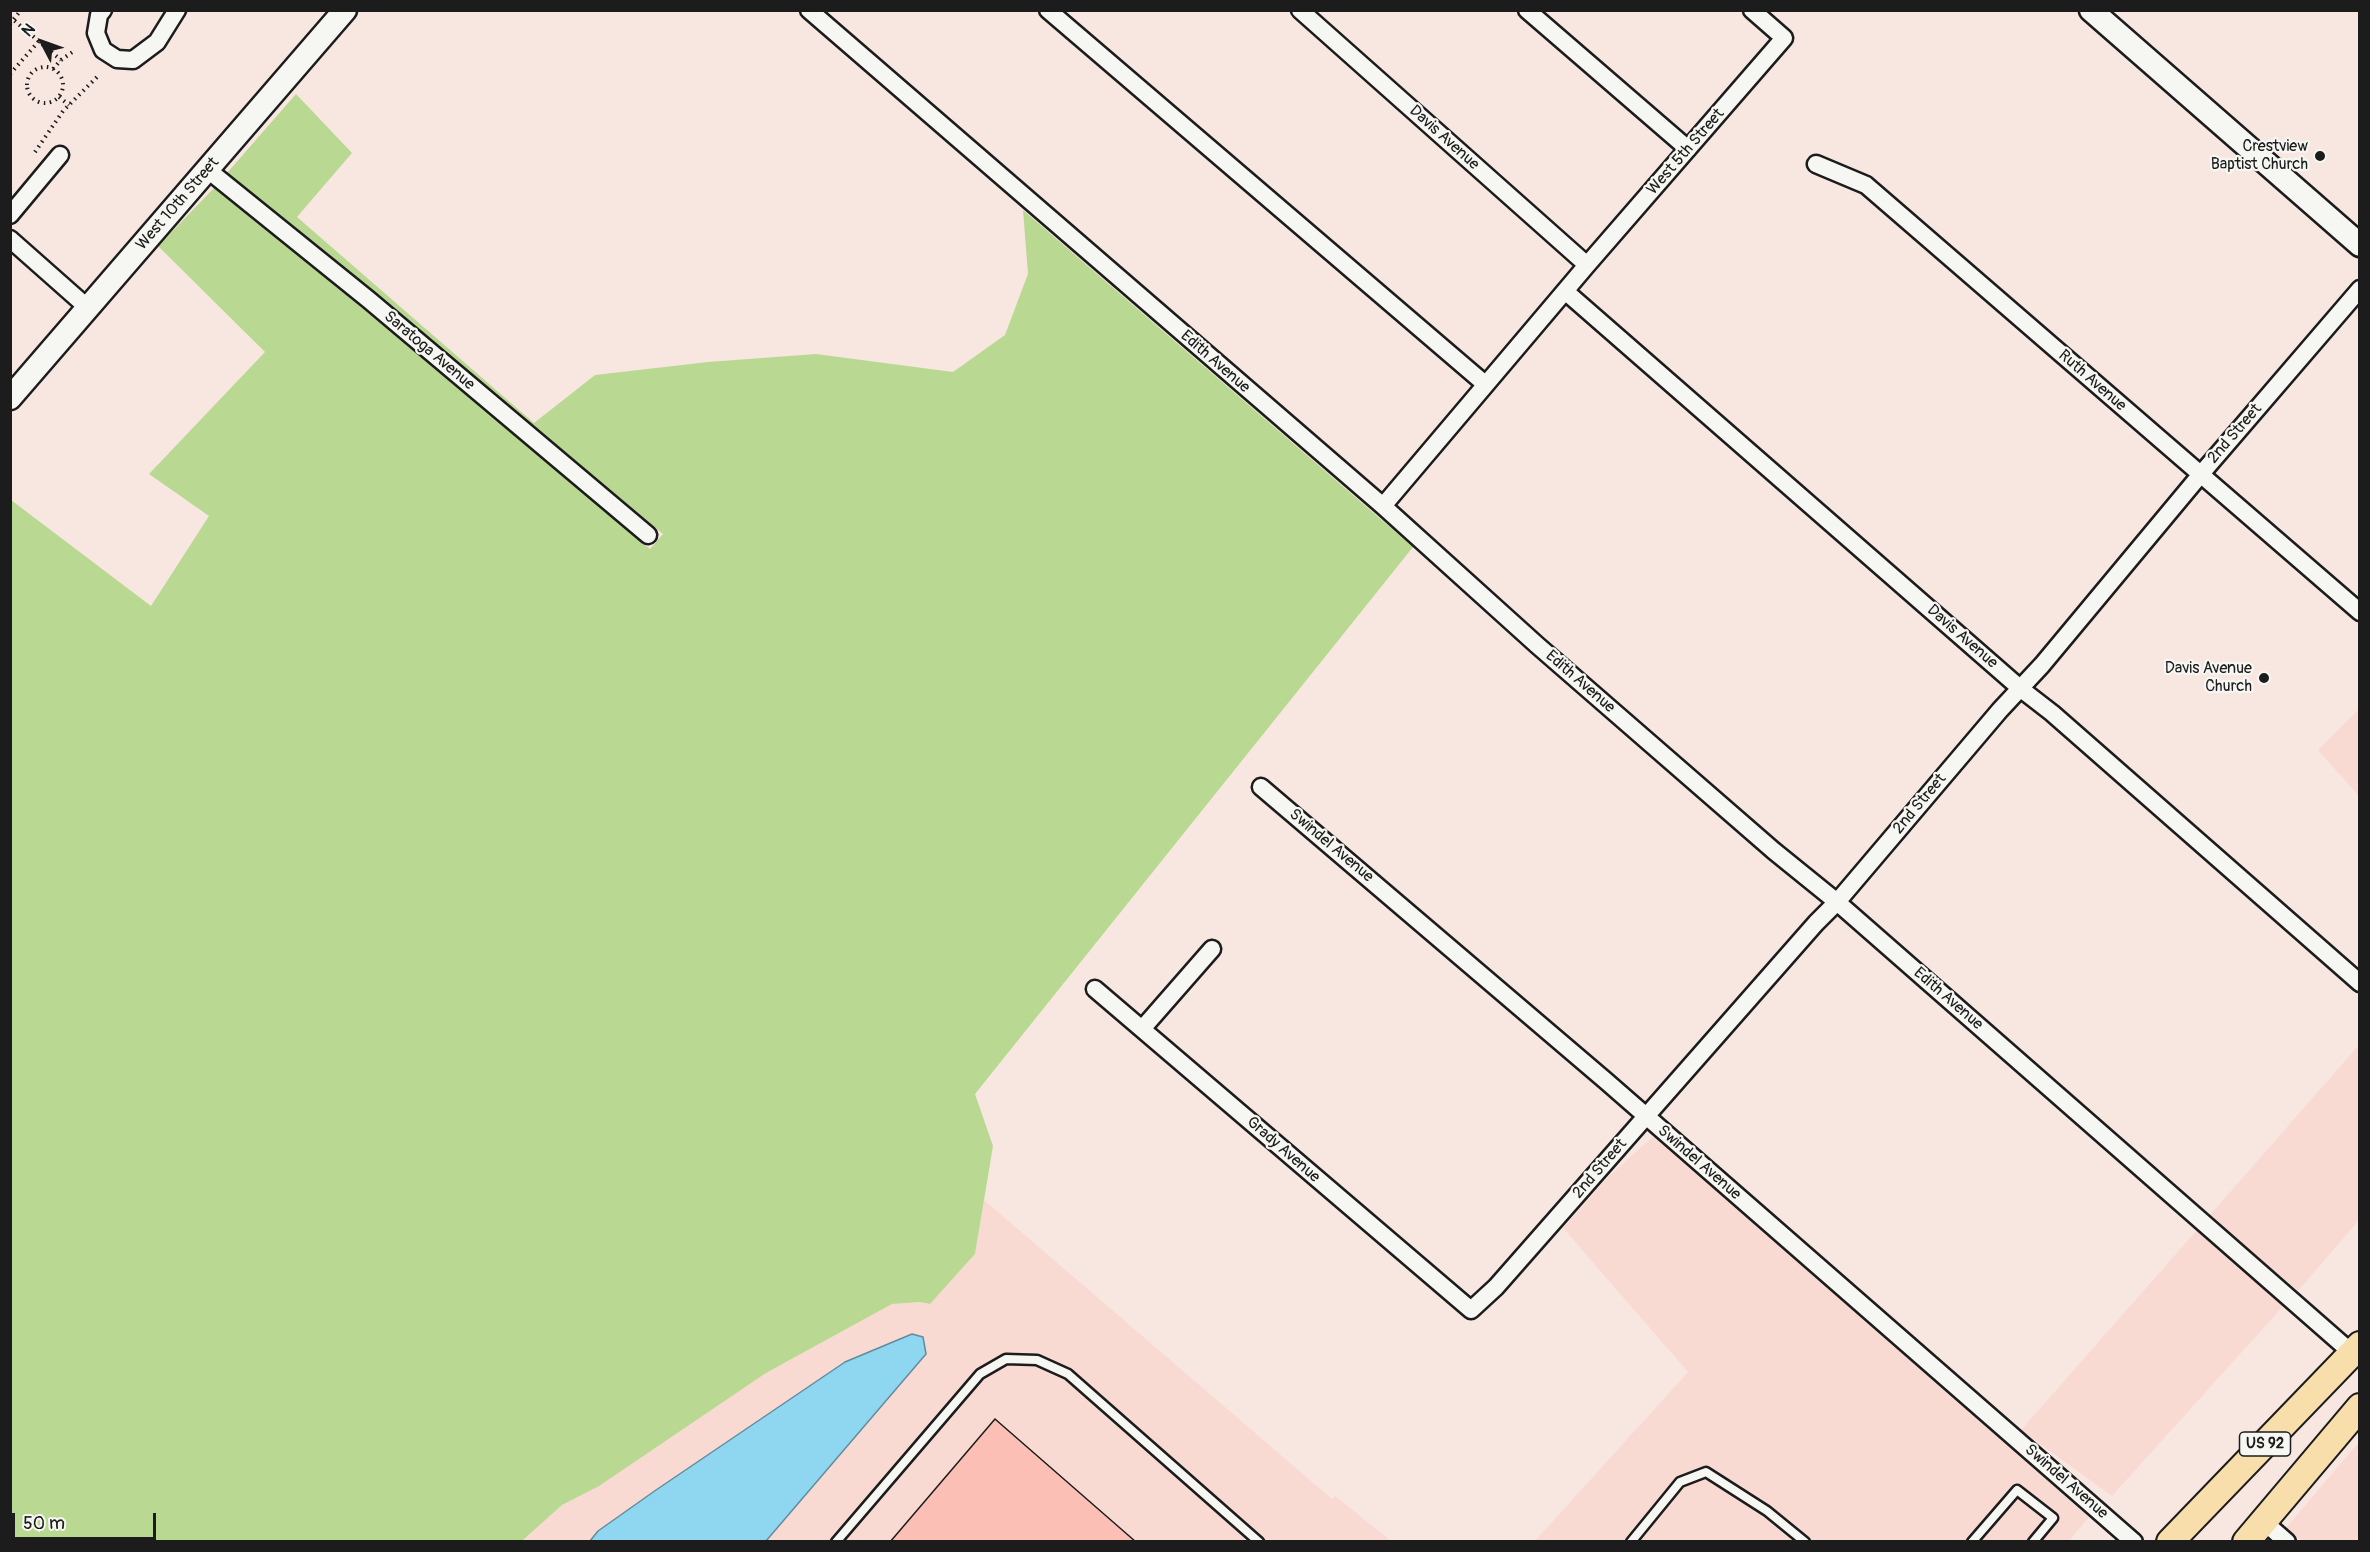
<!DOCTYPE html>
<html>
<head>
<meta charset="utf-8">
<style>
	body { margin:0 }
	#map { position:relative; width:2370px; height:1552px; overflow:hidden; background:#f8e6e0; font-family:Pangolin,sans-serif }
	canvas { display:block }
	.frame { position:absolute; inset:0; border:12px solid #1c1c1c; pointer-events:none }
	.north { position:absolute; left:12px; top:12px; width:60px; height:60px; -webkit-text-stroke:4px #f6f6f2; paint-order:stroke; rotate:311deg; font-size:16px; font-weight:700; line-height:24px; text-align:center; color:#1c1c1c }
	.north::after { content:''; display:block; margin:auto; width:21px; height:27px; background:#1c1c1c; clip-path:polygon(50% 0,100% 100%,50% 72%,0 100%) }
	.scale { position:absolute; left:12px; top:1513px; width:144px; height:27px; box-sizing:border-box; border:3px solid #1c1c1c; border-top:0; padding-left:8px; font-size:18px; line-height:21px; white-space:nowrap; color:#1c1c1c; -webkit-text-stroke:4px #f6f6f2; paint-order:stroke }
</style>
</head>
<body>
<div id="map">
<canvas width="2370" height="1552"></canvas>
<div class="frame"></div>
<div class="north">N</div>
<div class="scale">50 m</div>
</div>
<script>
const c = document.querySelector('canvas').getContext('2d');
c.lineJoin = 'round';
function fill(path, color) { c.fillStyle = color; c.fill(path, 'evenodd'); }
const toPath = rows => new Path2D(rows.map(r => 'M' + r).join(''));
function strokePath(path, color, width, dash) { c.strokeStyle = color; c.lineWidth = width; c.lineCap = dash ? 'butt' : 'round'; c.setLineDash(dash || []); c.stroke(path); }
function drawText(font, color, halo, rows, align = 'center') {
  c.font = font + ' Pangolin,sans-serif'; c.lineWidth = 4.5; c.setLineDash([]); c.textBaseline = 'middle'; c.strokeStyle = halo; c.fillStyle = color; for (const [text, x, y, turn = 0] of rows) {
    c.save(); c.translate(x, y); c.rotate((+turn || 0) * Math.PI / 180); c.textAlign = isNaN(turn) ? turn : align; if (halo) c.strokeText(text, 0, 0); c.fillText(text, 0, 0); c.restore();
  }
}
fill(toPath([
	[2359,709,2359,796,2318,750],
	[2359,1045,2359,1220,2298,1291,2210,1215],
	[1654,1136,2089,1517,2068,1542,1534,1542,1688,1372,1563,1228,1610,1175],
	[984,1200,1332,1499,1335,1496,1391,1541,766,1541,926,1354,912,1334,845,1362,656,1490,598,1531,590,1541,522,1542,562,1505,599,1485,766,1373,892,1304,920,1302,930,1304,975,1254],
	[2197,1230,2285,1304,2112,1496,2021,1430],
	[2359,1442,2359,1541,2302,1541,2286,1528]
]), '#f9dad3');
fill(toPath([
	[296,94,352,153,297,217,534,423,595,375,708,362,816,354,953,372,1005,335,1028,274,1023,210,1413,547,975,1094,993,1146,975,1254,930,1304,920,1302,892,1304,766,1373,599,1486,562,1505,522,1541,56,1542,52,1539,49,1541,11,1541,11,500,151,606,209,516,149,474,265,352,158,246,214,188,362,308,650,549,663,534,375,293,227,173]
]), '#b9d992');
const water = toPath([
	[912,1334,923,1337,926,1354,766,1541,590,1541,598,1531,656,1490,845,1362,912,1334]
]);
fill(water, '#8fd6f0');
strokePath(water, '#618c9b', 1.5);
const building = toPath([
	[995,1419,1136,1542,890,1542,995,1419]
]);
fill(building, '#fbbfb6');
strokePath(building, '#1c1c1c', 1.5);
const lane = toPath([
	[836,1542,980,1374,1006,1359,1037,1360,1068,1374,1259,1542],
	[1631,1542,1680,1482,1706,1472,1767,1511,1805,1542],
	[1972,1542,2017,1490,2053,1518,2033,1542]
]);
const street = toPath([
	[103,10,99,15,96,33,103,50,117,59,133,60,157,42,177,10],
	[809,10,1383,506,1537,645,1774,851,1837,902,2352,1353],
	[1048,10,1485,384],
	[1300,10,1587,265],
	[1527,10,1688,149],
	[1816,164,1866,185,2360,612],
	[208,170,369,300,648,535],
	[10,215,60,155],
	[10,239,88,308],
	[1565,291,2021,689,2052,713,2360,983],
	[1383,506,1587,265,1784,38,1752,10],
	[1261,787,1606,1081,2134,1542],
	[1095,989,1471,1310,1496,1287,1816,923,1837,902,2000,710,2042,665,2201,474,2360,289],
	[1142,1029,1212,949],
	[2263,1521,2287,1542]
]);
const secondary = toPath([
	[2091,10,2360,245],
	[10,398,345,10]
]);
const primary = toPath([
	[2170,1542,2360,1345],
	[2246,1542,2360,1407]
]);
strokePath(lane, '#1c1c1c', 13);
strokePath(street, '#1c1c1c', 21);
strokePath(secondary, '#1c1c1c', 27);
strokePath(primary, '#1c1c1c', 30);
strokePath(toPath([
	[10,17,61,60],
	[10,24,21,10],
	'27 85a18 18 0 1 1 36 0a18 18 0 1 1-36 0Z',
	[53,69,61,60,74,51],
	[10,74,39,41],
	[59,97,69,105],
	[35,152,63,111,97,77]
]), '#1c1c1c', 4, [1.5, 4.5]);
strokePath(lane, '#f6f6f2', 8);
strokePath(street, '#f6f6f2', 16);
strokePath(secondary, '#f6f6f2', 22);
strokePath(primary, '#f8deab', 26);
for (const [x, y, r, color] of [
	[2320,156,6,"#1c1c1c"],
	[2264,678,6,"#1c1c1c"]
]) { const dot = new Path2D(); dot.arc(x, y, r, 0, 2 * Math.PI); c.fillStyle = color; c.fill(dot); strokePath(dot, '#f6f6f2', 2); }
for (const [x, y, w] of [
	[2265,1444,51]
]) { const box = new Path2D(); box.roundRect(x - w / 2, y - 12, w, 24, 4.5); c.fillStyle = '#f6f6f2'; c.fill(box); strokePath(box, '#1c1c1c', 1.5); }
drawText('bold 15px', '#1c1c1c', null, [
	["US 92",2265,1444]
]);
drawText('16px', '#1c1c1c', '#f6f6f2', [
	["Davis Avenue",1444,138,42],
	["West 5th Street",1686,152,-49],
	["West 10th Street",178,204,-49],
	["Saratoga Avenue",429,351,40],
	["Edith Avenue",1215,362,41],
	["Ruth Avenue",2092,381,41],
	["2nd Street",2235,434,-49],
	["Davis Avenue",1962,637,41],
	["Edith Avenue",1580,682,41],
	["2nd Street",1920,804,-50],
	["Swindel Avenue",1331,846,40],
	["Edith Avenue",1948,999,41],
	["Grady Avenue",1283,1150,41],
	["Swindel Avenue",1699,1163,41],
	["2nd Street",1600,1169,-49],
	["Swindel Avenue",2066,1482,41]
]);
drawText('16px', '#1c1c1c', '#f6f6f2', [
	["Crestview",2308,147],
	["Baptist Church",2308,165],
	["Davis Avenue",2252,669],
	["Church",2252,687]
], 'right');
</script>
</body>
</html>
